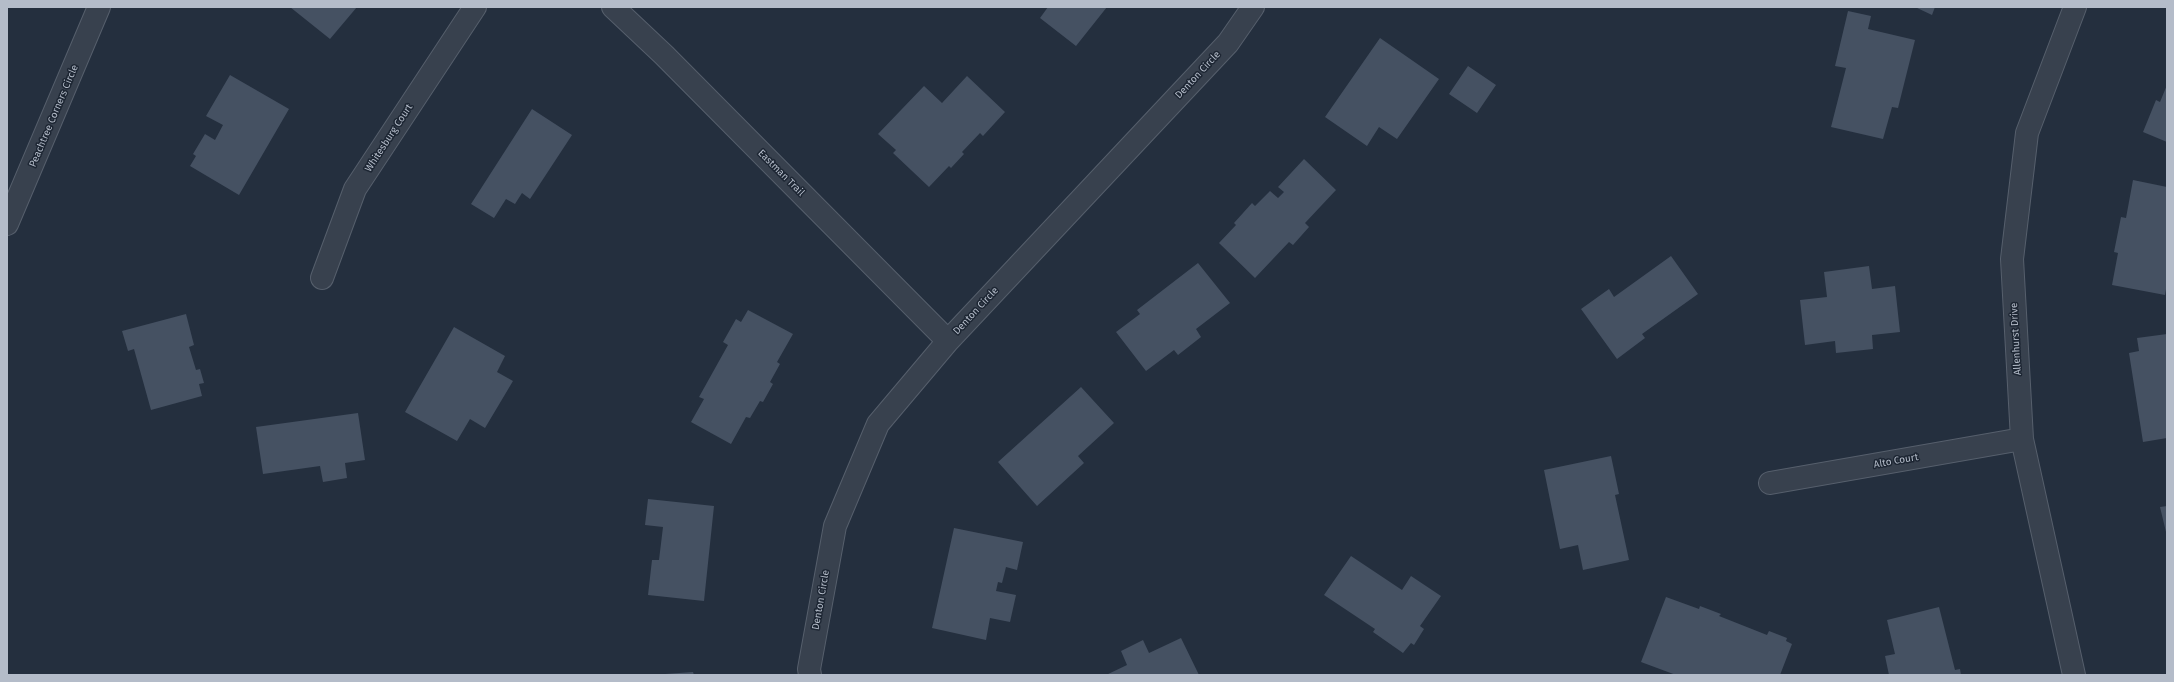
<!DOCTYPE html>
<html>
<head>
<meta charset="utf-8">
<style>
	body { margin:0 }
	#map { position:relative; width:2174px; height:682px; overflow:hidden; background:#242f3e; font-family:"Fira Sans",sans-serif }
	canvas { display:block }
	.frame { position:absolute; inset:0; border:8px solid #b4bcc9; pointer-events:none }
</style>
</head>
<body>
<div id="map">
<canvas width="2174" height="682"></canvas>
<div class="frame"></div>
</div>
<script>
const c = document.querySelector('canvas').getContext('2d');
c.lineJoin = 'round';
function fill(path, color) { c.fillStyle = color; c.fill(path, 'evenodd'); }
const toPath = rows => new Path2D(rows.map(r => 'M' + r).join(''));
function strokePath(path, color, width, dash) { c.strokeStyle = color; c.lineWidth = width; c.lineCap = dash ? 'butt' : 'round'; c.setLineDash(dash || []); c.stroke(path); }
function drawText(font, color, halo, rows, align = 'center') {
  c.font = font + ' "Fira Sans",sans-serif'; c.lineWidth = 3; c.setLineDash([]); c.textBaseline = 'middle'; c.strokeStyle = halo; c.fillStyle = color; for (const [text, x, y, turn = 0] of rows) {
    c.save(); c.translate(x, y); c.rotate((+turn || 0) * Math.PI / 180); c.textAlign = isNaN(turn) ? turn : align; if (halo) c.strokeText(text, 0, 0); c.fillText(text, 0, 0); c.restore();
  }
}
fill(toPath([
	[290,7,357,7,330,39],
	[1048,7,1107,7,1076,46,1040,18],
	[1915,7,1935,7,1932,15],
	[1848,11,1871,16,1868,29,1915,40,1898,108,1892,107,1883,139,1831,127,1846,68,1835,66],
	[1380,38,1439,79,1397,139,1379,127,1367,146,1325,117],
	[1468,66,1496,85,1477,113,1449,94],
	[230,75,289,109,239,195,190,166,196,156,193,154,205,134,215,140,223,125,206,116],
	[967,76,1005,112,983,136,980,133,962,152,964,154,951,168,949,166,929,187,893,153,896,150,878,134,924,86,942,103],
	[2167,85,2167,142,2143,132,2156,100,2160,102],
	[532,109,572,135,530,199,522,193,515,204,506,199,494,218,471,204],
	[1304,159,1336,190,1305,223,1309,227,1293,245,1289,242,1255,278,1219,243,1236,225,1234,223,1252,203,1255,206,1270,191,1278,198,1284,192,1278,187],
	[2133,180,2167,187,2167,283,2165,295,2112,285,2118,253,2114,252,2121,217,2126,218],
	[1671,256,1698,294,1642,334,1645,338,1617,359,1581,309,1609,289,1614,297],
	[1198,263,1230,303,1196,329,1201,337,1178,355,1174,350,1146,371,1116,332,1140,314,1137,310],
	[1869,266,1872,289,1895,286,1900,332,1872,335,1873,349,1836,353,1835,341,1805,345,1800,300,1827,297,1824,272],
	[748,310,793,334,777,362,780,364,770,382,773,384,763,402,760,401,750,418,746,417,731,444,691,422,704,399,699,397,728,345,723,342,736,319,741,322],
	[186,314,194,345,189,347,196,370,200,369,204,383,199,384,202,396,151,410,134,349,128,351,122,331],
	[454,327,505,356,497,372,513,381,485,428,470,419,457,441,405,412],
	[2167,334,2167,438,2143,442,2129,353,2139,351,2137,338],
	[1081,387,1114,423,1078,456,1084,463,1037,506,998,462],
	[358,413,365,460,345,463,347,478,323,482,320,466,263,474,256,427],
	[1611,456,1619,494,1615,495,1629,560,1583,570,1578,545,1560,549,1544,470],
	[648,499,714,506,704,601,648,595,652,560,659,560,663,527,645,525],
	[2167,506,2167,532,2166,532,2160,507],
	[954,528,1023,542,1017,570,1006,567,1002,583,998,582,996,591,1016,595,1010,622,990,618,986,640,932,628],
	[1351,556,1402,590,1411,576,1441,596,1420,626,1424,629,1414,645,1411,643,1403,653,1373,632,1375,629,1324,595],
	[1666,597,1699,609,1700,606,1721,614,1719,616,1767,635,1769,631,1787,638,1786,641,1792,644,1780,675,1676,675,1641,662],
	[1939,607,1955,670,1960,669,1961,675,1889,675,1885,656,1895,654,1887,620],
	[1181,638,1199,675,1106,675,1127,665,1121,651,1143,640,1149,653],
	[693,672,694,675,665,675,665,674]
]), '#455162');
const minor = toPath([
	[613,7,664,55,948,341],
	[7,224,99,7],
	[322,278,355,189,475,7],
	[1770,483,2022,439],
	[810,675,809,669,835,526,878,424,948,341,1228,43,1253,7],
	[2074,675,2022,439,2012,259,2027,133,2075,7]
]);
strokePath(minor, '#565f6c', 24);
strokePath(minor, '#38414e', 22);
drawText('10px', '#b4bcc9', '#1d2633', [
	["Denton Circle",1198,75,-47],
	["Peachtree Corners Circle",54,116,-67],
	["Whitesburg Court",389,138,-57],
	["Eastman Trail",781,173,45],
	["Denton Circle",976,311,-47],
	["Allenhurst Drive",2016,339,-93],
	["Alto Court",1896,461,-10],
	["Denton Circle",821,600,-80]
]);
</script>
</body>
</html>
